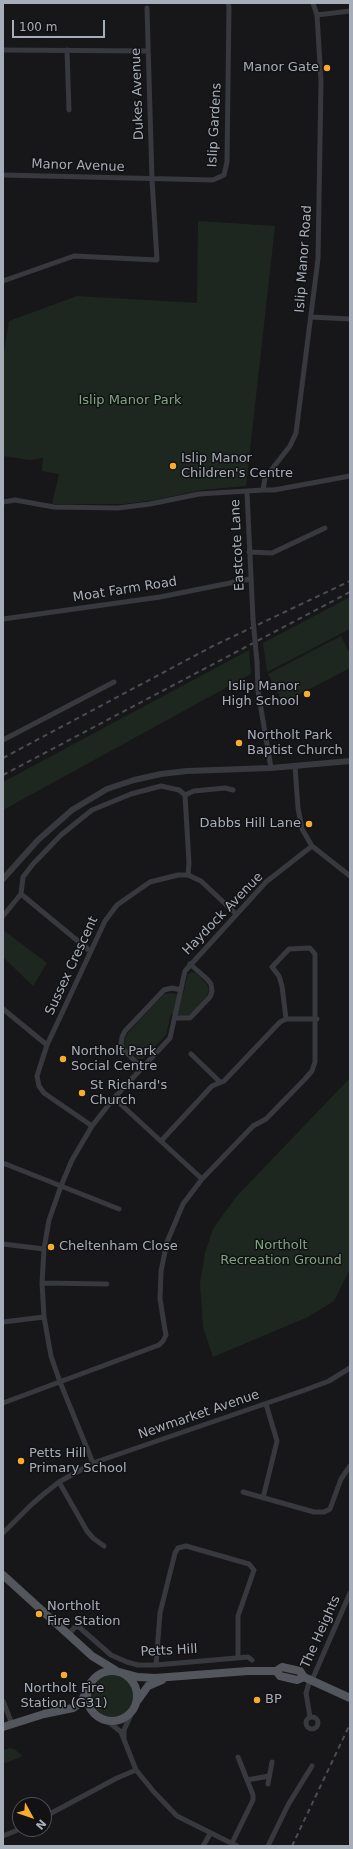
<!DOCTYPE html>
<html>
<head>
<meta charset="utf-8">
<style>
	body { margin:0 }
	#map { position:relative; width:353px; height:1849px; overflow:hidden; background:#171719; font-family:"DejaVu Sans",sans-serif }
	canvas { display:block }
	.frame { position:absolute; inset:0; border:4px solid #a8aeb9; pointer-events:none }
	.north { position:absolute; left:12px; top:1797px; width:40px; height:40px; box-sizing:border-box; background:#121214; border:1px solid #4e5056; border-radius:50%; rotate:130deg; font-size:11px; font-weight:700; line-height:16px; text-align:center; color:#a8aeb9 }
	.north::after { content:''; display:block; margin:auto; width:14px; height:18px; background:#f8ab2f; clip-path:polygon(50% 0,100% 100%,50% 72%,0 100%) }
	.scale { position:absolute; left:12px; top:20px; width:93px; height:18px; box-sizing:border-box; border:2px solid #a8aeb9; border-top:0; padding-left:5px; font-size:12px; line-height:14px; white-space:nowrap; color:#a8aeb9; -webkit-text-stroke:3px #121214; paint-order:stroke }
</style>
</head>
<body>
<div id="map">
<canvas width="353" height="1849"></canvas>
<div class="frame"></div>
<div class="north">N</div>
<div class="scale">100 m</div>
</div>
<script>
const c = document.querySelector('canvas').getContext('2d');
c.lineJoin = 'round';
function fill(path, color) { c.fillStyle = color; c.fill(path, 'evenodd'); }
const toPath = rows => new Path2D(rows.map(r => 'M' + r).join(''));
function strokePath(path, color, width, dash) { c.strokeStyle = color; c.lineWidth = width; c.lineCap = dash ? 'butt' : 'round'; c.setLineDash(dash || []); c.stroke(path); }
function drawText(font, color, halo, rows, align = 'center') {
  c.font = font + ' "DejaVu Sans",sans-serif'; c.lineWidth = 3; c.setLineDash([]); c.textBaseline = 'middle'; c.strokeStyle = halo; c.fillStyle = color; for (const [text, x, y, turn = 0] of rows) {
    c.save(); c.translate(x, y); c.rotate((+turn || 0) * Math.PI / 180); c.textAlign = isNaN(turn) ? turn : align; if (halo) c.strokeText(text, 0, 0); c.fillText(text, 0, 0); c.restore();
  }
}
fill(toPath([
	[198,221,275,226,246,486,202,490,154,500,124,504,52,504,59,474,42,471,43,458,30,460,3,456,3,358,9,321,77,296,197,303],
	[350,597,350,629,267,672,263,643],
	[341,636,350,654,350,668,283,703,268,674],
	[249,650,251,674,3,810,3,782],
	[3,930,47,963,33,986,3,957],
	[192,972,196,973,207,984,209,990,207,996,189,1016,181,1016,171,1014,166,1035,143,1059,138,1059,126,1048,124,1041,127,1034,164,994,171,993,183,995,188,974],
	[350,1078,350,1269,334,1301,308,1317,213,1357,203,1327,200,1284,205,1253,213,1229,236,1197],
	'91 1696a21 21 0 1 1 42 0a21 21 0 1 1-42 0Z',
	[9,1748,14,1749,23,1756,3,1764,3,1750]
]), '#1e271f');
strokePath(toPath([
	[317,15,350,11],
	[3,50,147,51],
	[67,50,69,110],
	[3,175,213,180,224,175,227,162,229,7,228,3],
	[3,281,74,256,157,260,152,180,147,8],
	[311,317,350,319],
	[263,490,274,490,350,476],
	[247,492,253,619],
	[3,502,15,500,54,507,118,508,150,504,199,494,263,490,265,478,290,446,296,433,318,259,321,81,317,15,313,3],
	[249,552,272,553,325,528],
	[3,619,160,597,250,579],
	[257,662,258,691,271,768],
	[3,740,114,682],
	[295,766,298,808,302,829,312,846,350,876],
	[185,795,189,863,188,875],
	[185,795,194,791,225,788,233,790],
	[21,894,23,877,33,864,61,835,92,810,131,794,161,786,179,790,185,795],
	[21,894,90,951],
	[3,916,21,894],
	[3,1009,47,1045],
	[175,1018,190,1018,210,997,212,991,211,984,207,979,190,964],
	[191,1054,220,1082],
	[142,1068,124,1050,121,1044,122,1037,125,1031,164,990,172,988,181,990],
	[114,1098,202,1179],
	[92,1126,44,1093,39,1086,37,1076,47,1045,105,921,117,905,150,882,178,875,188,875,201,881,236,914],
	[161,1141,212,1086,224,1081,280,1022,286,1019,317,1019],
	[3,1163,119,1209],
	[3,1244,44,1249],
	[42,1283,107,1284],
	[3,1322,44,1317],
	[3,1403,159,1345,163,1341,166,1335,165,1330,160,1299,161,1271,167,1242,183,1204,202,1179,253,1126,266,1119,304,1080,312,1071,315,1062,315,954,310,948,289,949,272,967,279,976,282,986,286,1019],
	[93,1463,60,1382,51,1356,44,1317,42,1283,44,1249,49,1220,61,1186,72,1160,92,1126,114,1098,170,1038,185,971,266,882,312,846],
	[59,1482,87,1531,93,1538,104,1546],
	[243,1492,314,1512,324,1512,330,1509,341,1479,350,1466],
	[263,1498,277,1441,266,1404],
	[3,1533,31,1505,45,1493,59,1482,93,1463,305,1390,329,1381,350,1368],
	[69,1634,75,1627,79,1627,111,1655,127,1662,138,1665,156,1665,248,1657,252,1660],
	[156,1665,160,1613,175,1553,178,1548,186,1546,249,1564,254,1570,238,1616,238,1658],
	[312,1680,350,1593],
	[3,1701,12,1724],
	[310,1717,306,1693,310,1680],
	'306 1723a6 6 0 1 1 12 0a6 6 0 1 1-12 0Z',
	[106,1720,121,1732,136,1770,154,1792,177,1816,237,1846],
	[124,1738,124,1730,133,1710],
	[247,1780,269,1776],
	[268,1784,272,1762],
	[44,1817,117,1778,136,1770],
	[3,1836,20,1829],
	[232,1843,253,1800,253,1795,238,1757],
	[203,1846,210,1834],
	[268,1846,288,1805,312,1766]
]), '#37393e', 5);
strokePath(toPath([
	[3,879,38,840,72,810,107,789,134,780,161,774,187,771,271,768,350,761]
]), '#37393e', 6);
strokePath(toPath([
	[3,1575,92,1656,115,1670],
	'87 1696a25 25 0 1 1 50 0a25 25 0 1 1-50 0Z',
	[276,1671,280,1676,297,1680,304,1677],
	[123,1673,138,1677,155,1678,248,1671,276,1671,282,1667,300,1671,304,1677,350,1698],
	[138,1700,148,1686,162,1680],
	[3,1727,44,1714,73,1708,80,1703,87,1691]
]), '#53565d', 8);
strokePath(toPath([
	[3,758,213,646,350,581],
	[3,775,350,592],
	[292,1846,350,1724]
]), '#4a4d53', 2, [5, 4]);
strokePath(toPath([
	[253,619,257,662]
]), '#37393e', 5);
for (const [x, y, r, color] of [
	[327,68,4,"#f8ab2f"],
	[173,466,4,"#f8ab2f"],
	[307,694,4,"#f8ab2f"],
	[239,743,4,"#f8ab2f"],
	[309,824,4,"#f8ab2f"],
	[63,1059,4,"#f8ab2f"],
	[82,1093,4,"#f8ab2f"],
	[51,1247,4,"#f8ab2f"],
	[21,1461,4,"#f8ab2f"],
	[39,1614,4,"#f8ab2f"],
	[64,1675,4,"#f8ab2f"],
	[257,1700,4,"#f8ab2f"]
]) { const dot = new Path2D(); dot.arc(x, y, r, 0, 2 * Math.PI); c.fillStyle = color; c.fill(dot); strokePath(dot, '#121214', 1.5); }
drawText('13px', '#a8aeb9', '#121214', [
	["Manor Gate",319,68,"right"],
	["Islip Manor",181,459],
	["Children's Centre",181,474],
	["Islip Manor",299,687,"right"],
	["High School",299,702,"right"],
	["Northolt Park",247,736],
	["Baptist Church",247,751],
	["Dabbs Hill Lane",301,824,"right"],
	["Northolt Park",71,1052],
	["Social Centre",71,1067],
	["St Richard's",90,1086],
	["Church",90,1101],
	["Cheltenham Close",59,1247],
	["Petts Hill",29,1454],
	["Primary School",29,1469],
	["Northolt",47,1607],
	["Fire Station",47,1622],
	["Northolt Fire",64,1689,"center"],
	["Station (G31)",64,1704,"center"],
	["BP",265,1700]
], 'left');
drawText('13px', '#a8aeb9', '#121214', [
	["Dukes Avenue",138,94,-92],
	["Islip Gardens",215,125,-87],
	["Manor Avenue",78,166,2],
	["Islip Manor Road",304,259,-86],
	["Eastcote Lane",238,545,-93],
	["Moat Farm Road",125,590,-9],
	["Haydock Avenue",223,914,-46],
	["Sussex Crescent",72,966,-65],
	["Newmarket Avenue",199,1415,-19],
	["The Heights",321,1632,-66],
	["Petts Hill",169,1651,-3]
]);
drawText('13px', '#7fa57f', '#121214', [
	["Islip Manor Park",130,401],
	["Northolt",281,1246],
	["Recreation Ground",281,1261]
]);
</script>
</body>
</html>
